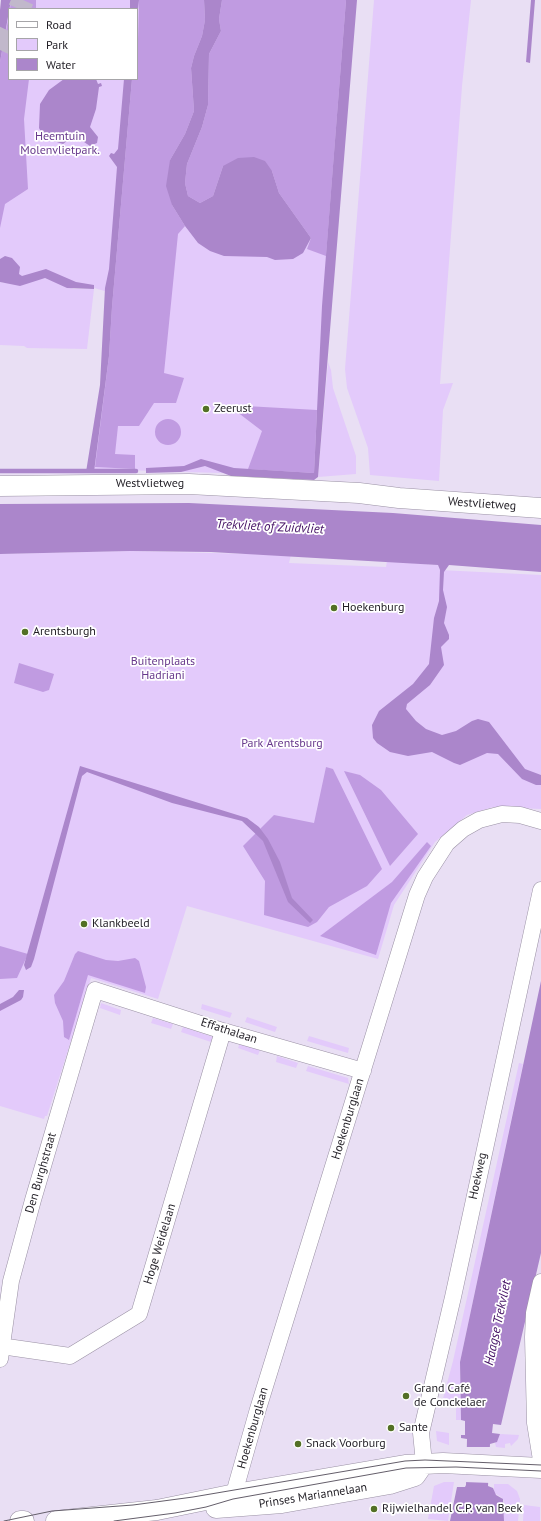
<!DOCTYPE html>
<html>
<head>
<meta charset="utf-8">
<style>
	body { margin:0 }
	#map { position:relative; width:541px; height:1521px; overflow:hidden; background:#e9dff4; font-family:"PT Sans",sans-serif }
	canvas { display:block }
	.legend { position:absolute; left:8px; top:8px; width:130px; height:72px; box-sizing:border-box; background:#fff; border:1px solid #a6a5a8; margin:0; padding:5px 7px; list-style:none; font-size:12px; color:#211e25 }
	.legend li { display:flex; align-items:center; gap:8px; height:20px }
	.legend b { width:20px; border:1px solid #a6a5a8 }
</style>
</head>
<body>
<div id="map">
<canvas width="541" height="1521"></canvas>
<ul class="legend">
<li><b style="height:5px;background:#fff"></b>Road</li>
<li><b style="height:11px;background:#e3cafb"></b>Park</li>
<li><b style="height:11px;background:#ab86cb"></b>Water</li>
</ul>
</div>
<script>
const c = document.querySelector('canvas').getContext('2d');
c.lineJoin = 'round';
function fill(path, color) { c.fillStyle = color; c.fill(path, 'evenodd'); }
const toPath = rows => new Path2D(rows.map(r => 'M' + r).join(''));
function strokePath(path, color, width, dash) { c.strokeStyle = color; c.lineWidth = width; c.lineCap = dash ? 'butt' : 'round'; c.setLineDash(dash || []); c.stroke(path); }
function drawText(font, color, halo, rows, align = 'center') {
  c.font = font + ' "PT Sans",sans-serif'; c.lineWidth = 3.5; c.setLineDash([]); c.textBaseline = 'middle'; c.strokeStyle = halo; c.fillStyle = color; for (const [text, x, y, turn = 0] of rows) {
    c.save(); c.translate(x, y); c.rotate((+turn || 0) * Math.PI / 180); c.textAlign = isNaN(turn) ? turn : align; if (halo) c.strokeText(text, 0, 0); c.fillText(text, 0, 0); c.restore();
  }
}
fill(toPath([
	[9,0,133,0,132,9,9,9,9,79,126,79,108,292,46,274,22,280,0,274,0,53],
	[135,0,352,0,317,476,91,469,103,379,128,79,137,79,137,9],
	[374,0,471,0,462,86,440,384,453,383,443,410,439,481,370,475,368,448,347,388,345,369],
	[45,278,74,289,94,289,87,349,27,348,24,346,0,345,0,282,6,283],
	[328,362,331,370,333,388,356,456,356,474,318,477],
	[130,551,291,555,289,563,386,567,387,561,438,565,440,570,541,575,541,809,493,807,467,815,435,842,394,905,378,959,187,906,158,999,91,978,47,1116,45,1116,44,1119,0,1106,0,554],
	[101,1003,121,1010,120,1015,100,1008],
	[202,1004,232,1013,230,1018,201,1009],
	[247,1017,277,1027,275,1032,245,1022],
	[153,1018,173,1024,171,1029,151,1023],
	[183,1027,213,1037,211,1042,181,1032],
	[309,1036,349,1048,348,1053,307,1041],
	[240,1043,260,1050,258,1055,238,1048],
	[277,1056,298,1063,296,1068,276,1062],
	[519,1063,523,1064,460,1362,461,1420,456,1420,456,1407,441,1406,453,1361],
	[308,1066,348,1078,349,1084,306,1071],
	[436,1431,449,1433,449,1445,437,1441],
	[500,1434,519,1435,518,1439,511,1446,510,1443,505,1444,505,1448,496,1447,495,1443,498,1440],
	[444,1482,454,1482,448,1521,428,1519,434,1486],
	[494,1484,508,1484,517,1491,520,1499,518,1521,504,1521,504,1501,501,1497,494,1493],
	[524,1505,540,1507,540,1521,523,1521]
]), '#e3cafb');
fill(toPath([
	[11,0,36,0,36,9,10,9],
	[139,0,204,0,205,20,202,36,194,56,191,68,194,111,185,134,170,160,172,205,185,226,178,234,164,373,184,378,176,403,154,403,139,426,118,426,115,454,135,455,135,469,95,467,109,356,112,307,132,79,137,79],
	[222,0,346,0,326,256,307,249,311,238,279,193,272,171,223,166,213,196,200,203,188,196,185,183,187,164,202,127,208,105,209,54,221,31,219,19],
	[9,15,9,79,29,79,24,119,28,189,5,204,0,228,0,62],
	[228,405,317,410,314,473,248,469,262,431],
	'155 432a13 13 0 1 1 26 0a13 13 0 1 1-26 0Z',
	[19,663,54,674,49,690,43,692,14,683],
	[326,767,333,769,382,869,367,886,329,907,317,922,308,927,264,915,265,881,243,846,274,815,314,823],
	[344,771,360,775,381,790,418,834,390,866],
	[427,842,431,846,391,903,376,955,320,936,392,882],
	[0,946,28,954,17,978,0,979],
	[78,951,106,960,118,961,135,958,139,961,146,987,145,993,88,975,69,1040,64,1037,63,1021,55,1003,54,995,64,981,75,954]
]), '#c09be1');
fill(toPath([
	[1,0,11,0,0,62,0,10],
	[130,0,139,0,137,18,137,9,130,9],
	[204,0,222,0,219,19,221,31,209,54,208,105,202,127,187,164,185,183,188,196,200,203,213,196,223,166,238,158,254,157,265,161,272,171,279,193,311,238,303,253,293,259,275,260,267,257,224,256,210,251,198,243,185,226,172,205,166,186,170,160,185,134,194,111,191,68,194,56,202,36,205,20],
	[346,0,357,0,318,477,314,480,231,476,205,466,181,472,146,473,146,468,184,466,201,459,234,468,314,473,322,306],
	[531,0,535,0,530,63,526,62],
	[64,79,96,79,98,84,101,83,102,86,99,87,96,109,90,127,98,137,97,143,90,146,81,140,67,141,63,144,44,138,39,128,40,104,49,90],
	[124,79,132,79,112,307,109,356,94,472,86,472,100,385,105,288,109,269,117,167,109,156,111,153,114,154,118,149],
	[5,256,12,258,20,267,19,274,22,276,46,269,76,282,94,285,94,289,67,288,45,278,20,286,0,282,0,259],
	[189,503,393,513,541,525,541,572,449,565,444,572,443,590,447,607,444,623,449,635,449,639,441,647,444,665,430,685,407,704,406,709,416,721,426,729,442,735,456,731,472,721,478,719,489,722,525,769,541,775,541,785,536,785,522,779,498,754,487,753,460,765,454,763,432,752,408,756,390,752,377,743,373,738,372,725,379,711,413,684,429,664,434,618,439,601,440,570,438,565,211,552,130,551,0,554,0,504],
	[80,766,247,818,259,827,268,839,280,862,292,898,313,920,310,923,288,902,263,841,242,821,172,803,87,772,82,776,34,959,31,967,26,970,24,965],
	[541,981,541,1253,501,1425,493,1424,492,1433,500,1434,497,1442,490,1444,488,1486,493,1488,496,1495,503,1499,504,1521,450,1521,457,1487,465,1487,466,1485,467,1439,461,1438,461,1435,465,1435,465,1421,461,1420,460,1362],
	[19,990,24,990,23,997,21,1000,0,1011,0,1004,13,997]
]), '#ab86cb');
fill(toPath([
	[465,1447,492,1447,491,1483,464,1482]
]), '#e9dff4');
strokePath(toPath([
	[0,471,136,471]
]), '#ab86cb', 4.5);
strokePath(toPath([
	[19,9,23,0],
	[0,50,9,31]
]), '#c1b8cb', 22, [22, 11]);
const minor = toPath([
	[541,1282,534,1313,533,1337,535,1423,541,1460],
	[0,1346,70,1356,139,1314,223,1031],
	[0,1359,11,1281,33,1200,95,990,223,1031,363,1071],
	[424,1463,421,1433,453,1297,541,890],
	[231,1504,258,1409,417,895,425,877,447,843,463,829,479,820,502,814,520,815,541,821]
]);
const tertiary = toPath([
	[0,486,189,484,359,493,399,498,541,508],
	[216,1508,282,1503,390,1484,415,1476,424,1463],
	[20,1521,24,1521],
	[56,1521,157,1510,235,1494,405,1465,443,1463,541,1468]
]);
strokePath(minor, '#9a91a4', 17);
strokePath(tertiary, '#9a91a4', 21);
strokePath(minor, '#fff', 16);
strokePath(tertiary, '#fff', 20);
strokePath(toPath([
	[4,1521,52,1511,133,1505,193,1497,405,1461,425,1460,541,1465],
	[114,1521,175,1513,206,1507,233,1499,406,1468,456,1467,541,1471]
]), '#645e6a', 1);
for (const [x, y, r, color] of [
	[206,409,4,"#537025"],
	[334,608,4,"#537025"],
	[25,632,4,"#537025"],
	[84,924,4,"#537025"],
	[406,1396,4,"#537025"],
	[391,1428,4,"#537025"],
	[298,1444,4,"#537025"],
	[374,1509,4,"#537025"]
]) { const dot = new Path2D(); dot.arc(x, y, r, 0, 2 * Math.PI); c.fillStyle = color; c.fill(dot); strokePath(dot, '#fff', 1.5); }
drawText('12px', '#68398c', '#fff', [
	["Heemtuin",60,137],
	["Molenvlietpark.",60,151],
	["Buitenplaats",163,662],
	["Hadriani",163,676],
	["Park Arentsburg",282,744]
]);
drawText('12px', '#211e25', '#fff', [
	["Zeerust",214,409],
	["Hoekenburg",342,608],
	["Arentsburgh",33,632],
	["Klankbeeld",92,924],
	["Grand Café",414,1389],
	["de Conckelaer",414,1403],
	["Sante",399,1428],
	["Snack Voorburg",306,1444],
	["Rijwielhandel C.P. van Beek",382,1509]
], 'left');
drawText('12px', '#211e25', '#fff', [
	["Westvlietweg",150,484],
	["Westvlietweg",482,504,4],
	["Effathalaan",229,1031,18],
	["Hoekenburglaan",348,1119,-73],
	["Den Burghstraat",41,1173,-74],
	["Hoekweg",478,1176,-78],
	["Hoge Weidelaan",160,1244,-73],
	["Hoekenburglaan",253,1428,-74],
	["Prinses Mariannelaan",313,1496,-9]
]);
drawText('italic 13px', '#441164', '#fff', [
	["Trekvliet of Zuidvliet",270,527,3],
	["Haagse Trekvliet",498,1323,-78]
]);
</script>
</body>
</html>
